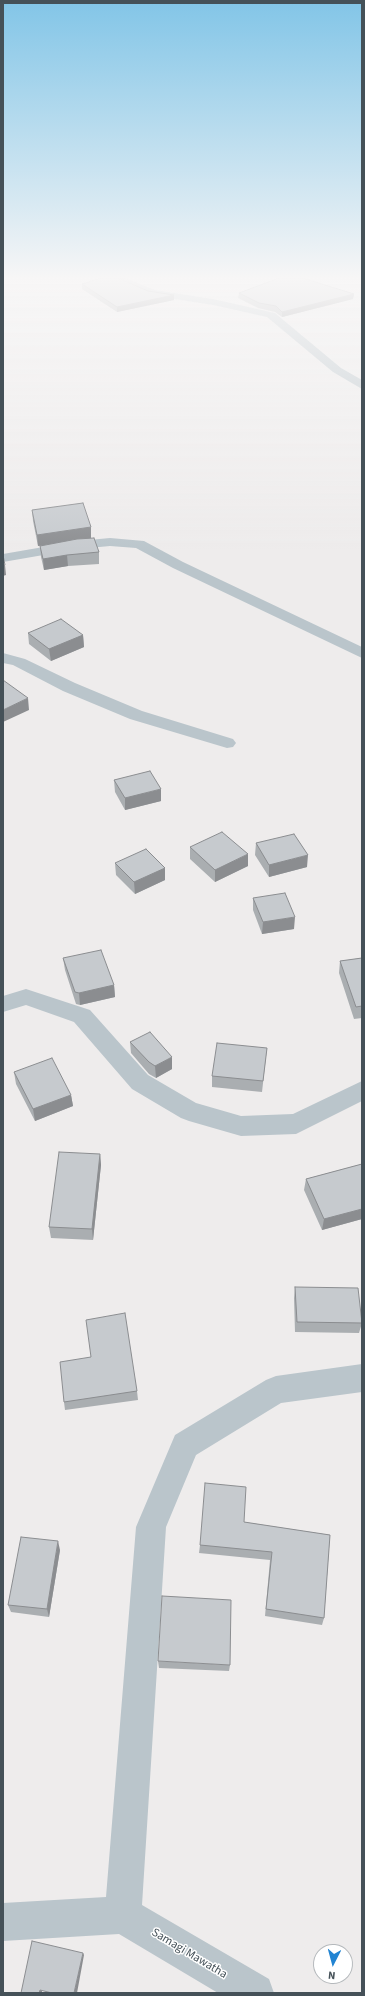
<!DOCTYPE html>
<html>
<head>
<meta charset="utf-8">
<style>
	body { margin:0 }
	#map { position:relative; width:365px; height:1996px; overflow:hidden; background:#eeecec; font-family:"Source Sans 3",sans-serif }
	canvas { display:block }
	.frame { position:absolute; inset:0; border:4px solid #455158; pointer-events:none }
	.north { position:absolute; left:313px; top:1944px; width:40px; height:40px; box-sizing:border-box; background:#fff; border:1px solid #b5b9bc; border-radius:50%; rotate:186deg; font-size:11px; font-weight:700; line-height:16px; text-align:center; color:#455158 }
	.north::after { content:''; display:block; margin:auto; width:14px; height:18px; background:#2284d2; clip-path:polygon(50% 0,100% 100%,50% 72%,0 100%) }
</style>
</head>
<body>
<div id="map">
<canvas width="365" height="1996"></canvas>
<div class="frame"></div>
<div class="north">N</div>
</div>
<script>
const c = document.querySelector('canvas').getContext('2d');
c.lineJoin = 'round';
const toPath = rows => new Path2D(rows.map(r => 'M' + r).join(''));
function fill(path, color) { c.fillStyle = color; c.fill(path, 'evenodd'); }
function strokePath(path, color, width, dash) { c.strokeStyle = color; c.lineWidth = width; c.lineCap = dash ? 'butt' : 'round'; c.setLineDash(dash || []); c.stroke(path); }
function drawText(font, color, halo, rows, align = 'center') {
  c.font = font + ' "Source Sans 3",sans-serif'; c.lineWidth = 3; c.setLineDash([]); c.textBaseline = 'middle'; c.strokeStyle = halo; c.fillStyle = color; for (const [text, x, y, turn = 0] of rows) {
    c.save(); c.translate(x, y); c.rotate((+turn || 0) * Math.PI / 180); c.textAlign = isNaN(turn) ? turn : align; if (halo) c.strokeText(text, 0, 0); c.fillText(text, 0, 0); c.restore();
  }
}
fill(toPath([
	[102,275,117,275,155,290,213,299,275,313,341,368,362,380,362,389,333,372,267,317,213,305,149,295,102,275],
	[110,538,144,541,183,562,362,647,362,658,173,568,136,548,110,546,78,549,3,562,3,554,78,541,110,538],
	[3,653,25,659,75,683,142,711,233,739,236,743,233,747,227,748,130,719,63,691,13,665,3,663,3,653],
	[26,989,90,1010,148,1075,196,1103,241,1116,293,1114,362,1081,362,1101,296,1134,241,1136,189,1121,181,1118,132,1089,74,1022,26,1005,3,1012,3,996,26,989],
	[362,1364,362,1392,281,1403,196,1455,166,1527,142,1905,269,1979,274,1993,218,1993,119,1934,3,1941,3,1903,106,1897,136,1527,175,1435,266,1380,276,1376,362,1364]
]), '#bac5cb');
fill(toPath([
	[82,284,174,295,174,300,117,312,82,289],
	[239,293,354,294,353,299,282,317,275,312,258,308,238,298],
	[32,510,91,527,91,538,99,552,99,564,68,566,44,570,41,557,40,546,38,546,33,521],
	[28,633,83,635,84,647,51,661,29,644],
	[114,780,161,801,125,810,115,792],
	[256,843,307,867,269,877,255,855],
	[190,847,248,866,215,882,190,859],
	[115,863,165,868,165,880,135,894,116,875],
	[253,898,294,929,262,934,253,910],
	[63,958,114,985,115,997,80,1005,76,1004,65,970],
	[362,958,362,1018,354,1019,339,973,340,961],
	[130,1042,172,1069,156,1078,149,1074,131,1053],
	[267,1048,262,1092,212,1087,212,1076],
	[14,1072,71,1095,73,1106,35,1121,16,1084],
	[100,1154,101,1165,93,1240,51,1238,49,1227],
	[362,1164,362,1219,322,1230,304,1190,306,1179],
	[295,1287,362,1323,359,1333,295,1332,294,1298],
	[91,1357,137,1391,138,1400,65,1410,64,1402],
	[244,1522,330,1535,324,1618,322,1625,265,1616,270,1560,199,1553,200,1545],
	[60,1550,49,1617,11,1612,8,1605],
	[158,1661,230,1665,229,1671,159,1668]
]), '#aaaeb1');
fill(toPath([
	[354,294,353,299,282,317,282,312],
	[174,295,174,300,117,312,117,307],
	[91,527,91,538,38,546,37,535],
	[67,555,68,566,44,570,43,559],
	[3,565,5,565,6,575,3,576],
	[83,635,84,647,51,661,49,649],
	[28,698,29,710,3,722,3,710],
	[161,789,161,801,125,810,125,798],
	[248,854,248,866,215,882,215,870],
	[308,855,307,867,269,877,269,865],
	[165,868,165,880,135,894,134,882],
	[295,917,294,929,262,934,263,922],
	[114,985,115,997,80,1005,79,993],
	[172,1057,172,1069,156,1078,155,1066],
	[71,1095,73,1106,35,1121,33,1109],
	[100,1154,101,1165,93,1240,92,1229],
	[362,1209,362,1219,322,1230,324,1219],
	[58,1541,60,1550,49,1617,47,1609],
	[83,1953,84,1955,77,1993,74,1993],
	[40,1990,42,1991,42,1993,39,1993]
]), '#8b8d90');
const building = toPath([
	[111,275,148,291,174,295,117,307,82,284,111,275],
	[287,275,293,275,354,294,282,312,276,306,259,303,239,293,287,275],
	[83,503,91,527,37,535,32,510,83,503],
	[94,538,99,552,67,555,43,559,40,546,77,539,94,538],
	[3,555,5,565,3,565,3,555],
	[61,619,83,635,49,649,28,633,61,619],
	[3,680,28,698,3,710,3,680],
	[150,771,161,789,125,798,114,780,150,771],
	[222,832,248,854,215,870,190,847,222,832],
	[294,834,308,855,269,865,256,843,294,834],
	[146,849,165,868,134,882,115,863,146,849],
	[285,893,295,917,263,922,253,898,285,893],
	[101,950,114,985,79,993,75,992,63,958,101,950],
	[362,958,362,1006,356,1007,340,961,362,958],
	[150,1032,172,1057,155,1066,149,1062,130,1042,150,1032],
	[217,1043,267,1048,263,1081,212,1076,217,1043],
	[52,1058,71,1095,33,1109,14,1072,52,1058],
	[59,1152,100,1154,92,1229,49,1227,59,1152],
	[362,1164,362,1209,324,1219,306,1179,362,1164],
	[295,1287,358,1288,362,1323,297,1322,295,1287],
	[125,1313,137,1391,64,1402,60,1362,91,1357,86,1320,125,1313],
	[205,1483,246,1487,244,1522,330,1535,324,1618,266,1609,272,1552,200,1545,205,1483],
	[21,1537,58,1541,47,1609,8,1605,21,1537],
	[162,1596,231,1600,230,1665,158,1661,162,1596],
	[32,1941,83,1953,74,1993,52,1993,40,1990,39,1993,21,1993,32,1941]
]);
fill(building, '#c6cace');
strokePath(building, '#8b8d90', 1);
const sky = c.createLinearGradient(0, 0, 0, 555);
sky.addColorStop(0, '#82c5e7');
sky.addColorStop(0.5, '#f7f6f6');
sky.addColorStop(1, '#f7f6f600');
c.fillStyle = sky;
c.fillRect(0, 0, 365, 555);
drawText('12px', '#455158', '#fff', [
	["Samagi Mawatha",189,1954,31]
]);
</script>
</body>
</html>
